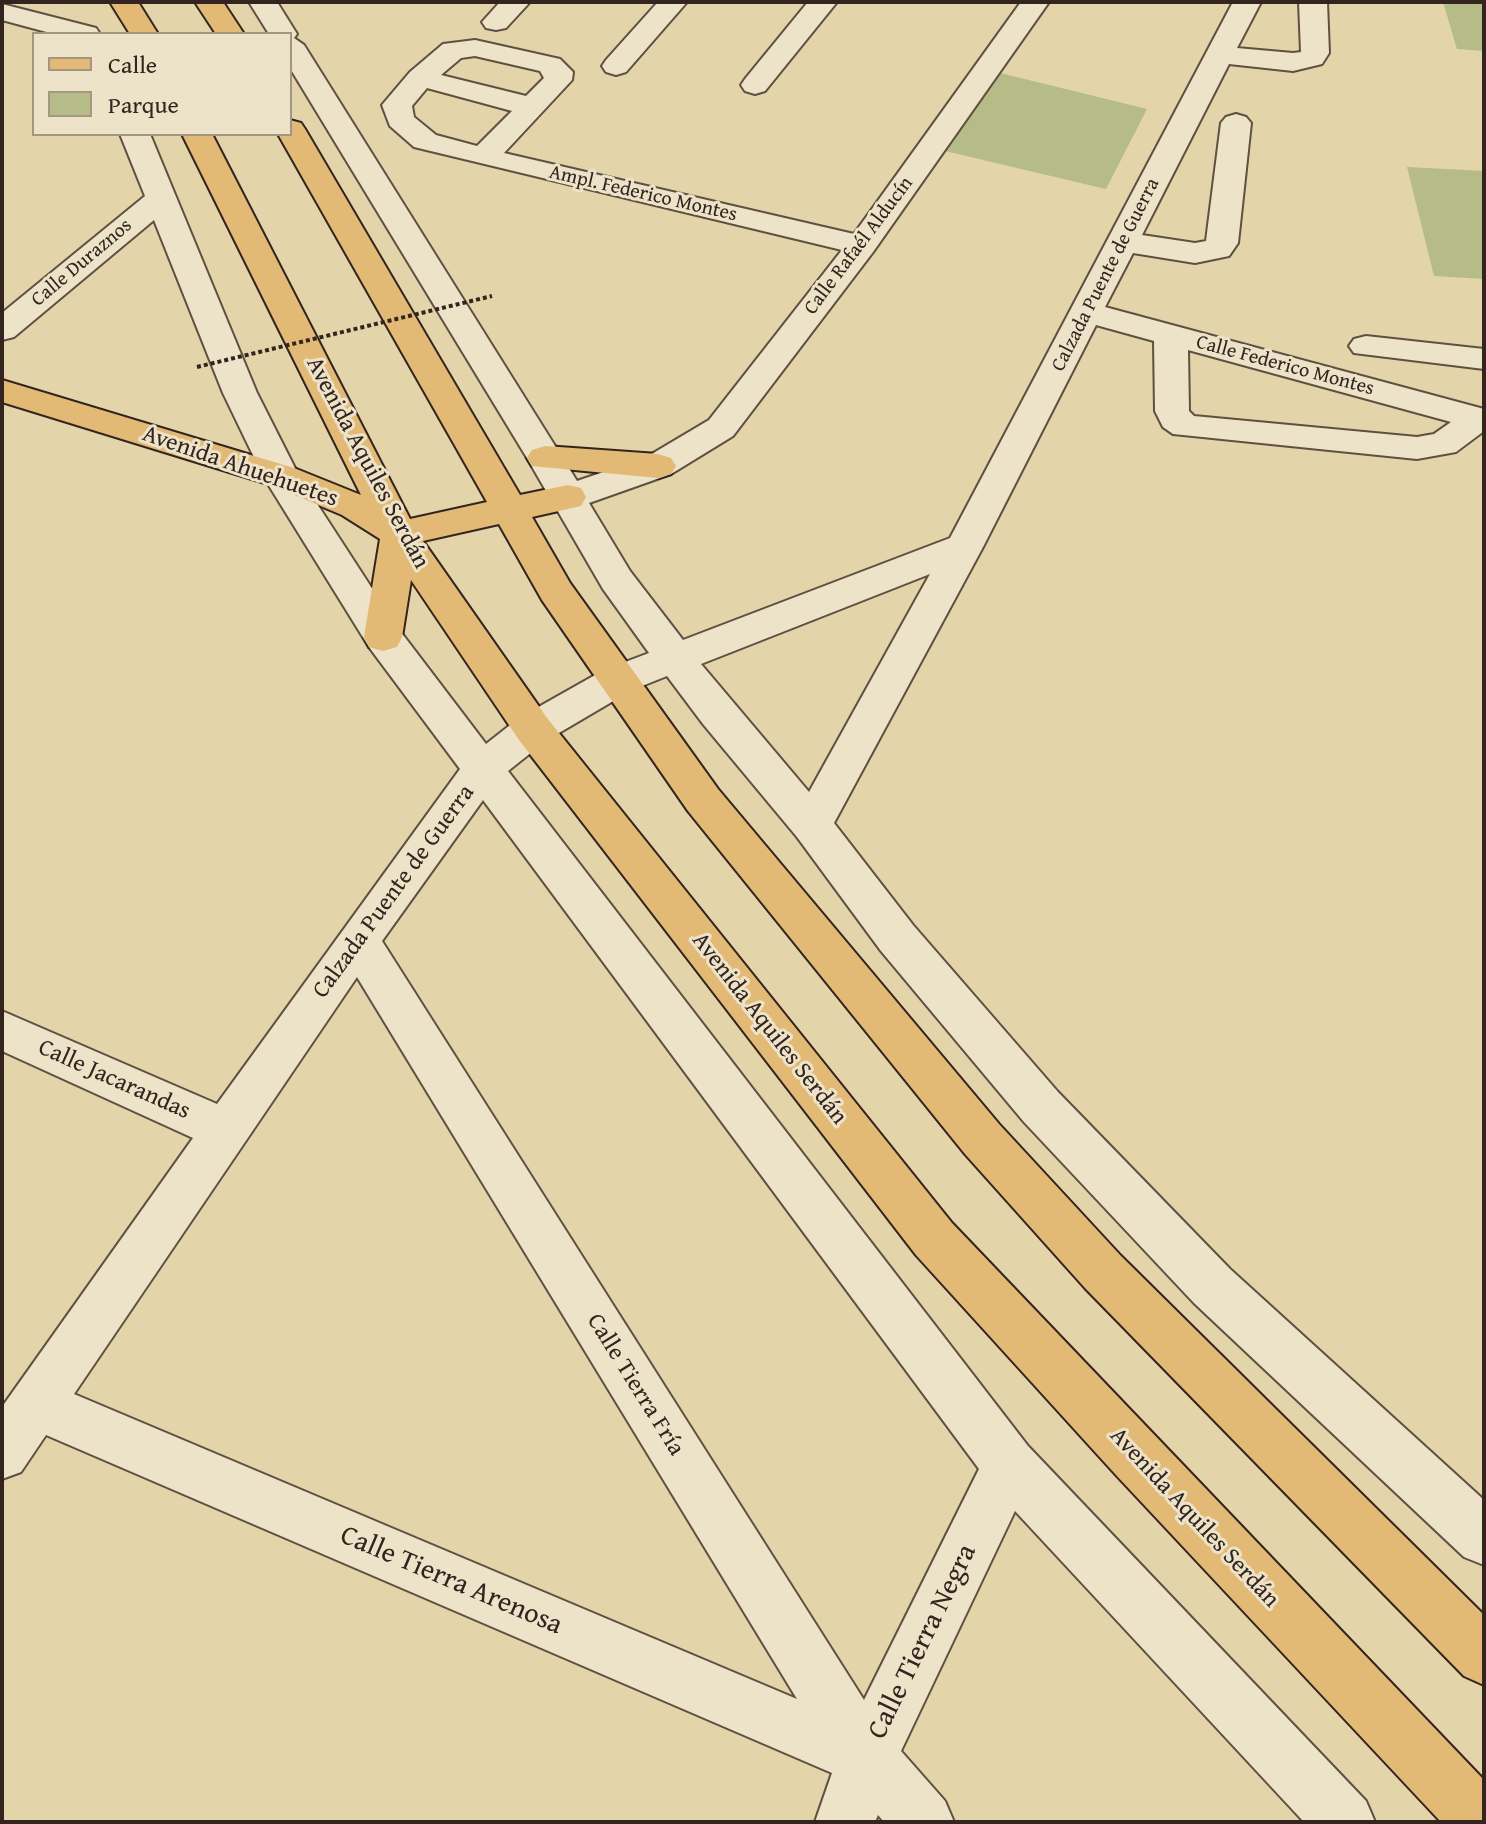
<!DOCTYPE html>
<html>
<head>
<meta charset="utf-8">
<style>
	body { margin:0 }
	#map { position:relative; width:1486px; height:1824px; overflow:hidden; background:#e3d4aa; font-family:"Gentium Book Plus",serif }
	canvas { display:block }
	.frame { position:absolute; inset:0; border:4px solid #33241f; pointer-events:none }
	.legend { position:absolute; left:32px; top:32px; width:260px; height:104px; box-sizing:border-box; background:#ede3c8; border:2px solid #a39784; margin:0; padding:10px 14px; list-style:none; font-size:24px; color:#33241f }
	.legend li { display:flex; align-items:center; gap:16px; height:40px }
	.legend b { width:40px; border:2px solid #a39784 }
</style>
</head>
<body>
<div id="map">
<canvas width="1486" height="1824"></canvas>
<div class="frame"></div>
<ul class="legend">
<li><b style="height:10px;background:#e2ba75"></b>Calle</li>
<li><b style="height:22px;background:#b5bc87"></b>Parque</li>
</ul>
</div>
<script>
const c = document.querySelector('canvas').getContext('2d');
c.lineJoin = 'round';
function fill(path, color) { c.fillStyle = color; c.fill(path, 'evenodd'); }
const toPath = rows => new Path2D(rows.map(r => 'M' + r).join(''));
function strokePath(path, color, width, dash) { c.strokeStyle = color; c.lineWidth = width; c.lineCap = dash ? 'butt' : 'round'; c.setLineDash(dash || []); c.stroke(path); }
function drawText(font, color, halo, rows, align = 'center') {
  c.font = font + ' "Gentium Book Plus",serif'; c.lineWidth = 6; c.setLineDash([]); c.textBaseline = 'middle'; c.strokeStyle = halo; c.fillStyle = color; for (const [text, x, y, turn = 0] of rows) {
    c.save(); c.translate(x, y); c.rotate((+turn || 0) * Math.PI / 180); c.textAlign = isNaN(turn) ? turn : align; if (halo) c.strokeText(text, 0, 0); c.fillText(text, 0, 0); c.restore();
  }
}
fill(toPath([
	[1443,2,1484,2,1484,51,1457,49],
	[988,70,1147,109,1106,189,928,147],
	[1407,167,1484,171,1484,279,1434,276]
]), '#b5bc87');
const minor = toPath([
	[249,2,277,2,297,34,294,38,304,45,577,481,645,458,709,420,842,250,414,147,390,126,382,105,410,72,443,44,475,40,560,59,573,72,572,80,504,153,854,234,1021,2,1049,2,873,252,733,436,671,474,589,503,630,571,683,640,950,538,1233,2,1261,2,1237,48,1293,53,1301,52,1299,2,1327,2,1329,53,1322,64,1293,71,1229,64,1142,235,1195,243,1206,241,1221,123,1226,117,1236,114,1246,117,1251,123,1238,243,1229,256,1195,263,1133,253,1105,307,1484,409,1484,431,1456,452,1417,459,1173,434,1163,427,1155,411,1154,341,1096,325,983,547,834,823,913,925,1058,1092,1230,1269,1484,1500,1484,1565,1464,1557,1194,1303,1024,1122,881,951,797,837,703,724,667,676,632,690,547,740,508,771,1028,1446,1366,1801,1375,1822,1304,1822,1015,1511,901,1751,945,1801,954,1822,884,1822,878,1815,875,1822,815,1822,832,1773,46,1435,21,1472,2,1479,2,1407,193,1138,2,1051,2,1011,217,1104,460,769,369,647,263,476,223,393,154,220,14,337,2,340,2,313,145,196,120,134,150,134,257,393,299,476,397,627,486,744,519,718,604,670,649,653,603,589,527,458,290,68,290,34,269,34,249,2],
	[475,56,540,71,544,78,526,96,441,75,461,58,475,56],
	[427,88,512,111,477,146,436,135,414,117,412,106,427,88],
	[1188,350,1451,422,1434,434,1417,437,1194,416,1189,411,1188,350],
	[930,574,809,792,701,664,930,574],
	[483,800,979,1469,864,1700,382,941,483,800],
	[357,977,797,1699,74,1394,357,977],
	[500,2,530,2,506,28,496,30,486,28,482,22,500,2],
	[658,2,687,2,626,72,616,75,606,72,602,66,606,60,658,2],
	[808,2,837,2,765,91,755,94,745,91,741,85,745,79,808,2],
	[2,4,96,28,100,34,54,34,2,20,2,4],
	[1366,336,1484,349,1484,369,1354,353,1349,346,1354,339,1366,336]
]);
const major = toPath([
	[110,2,138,2,158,34,130,34,110,2],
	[195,2,223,2,244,34,216,34,195,2],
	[290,120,301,123,305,129,520,495,568,485,581,488,586,497,581,506,532,517,570,583,718,789,999,1124,1121,1256,1484,1615,1484,1685,1464,1676,1085,1288,965,1154,688,811,542,600,499,524,423,541,547,718,952,1223,1484,1780,1484,1822,1441,1822,1116,1475,916,1255,519,740,411,580,402,637,397,647,383,651,369,647,364,637,380,539,342,515,268,484,2,402,2,380,294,468,361,495,182,134,212,134,410,519,487,502,278,134,290,134,290,120],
	[545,446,658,454,671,458,676,466,671,474,658,478,532,466,527,458,532,450,545,446]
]);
strokePath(minor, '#5f5042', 4);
strokePath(major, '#33241f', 4);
fill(minor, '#ede3c8');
fill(major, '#e2ba75');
strokePath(toPath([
	[197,367,492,296]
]), '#33241f', 4, [4, 3]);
drawText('20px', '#33241f', '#ede3c8', [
	["Ampl. Federico Montes",643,194,13],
	["Calle Rafaél Alducín",859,246,-53],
	["Calle Duraznos",82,263,-40],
	["Calzada Puente de Guerra",1106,275,-63],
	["Calle Federico Montes",1285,366,15]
]);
drawText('24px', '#33241f', '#ede3c8', [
	["Avenida Aquiles Serdán",367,463,62],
	["Avenida Ahuehuetes",240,467,19],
	["Calzada Puente de Guerra",394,892,-54],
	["Avenida Aquiles Serdán",769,1029,52],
	["Calle Jacarandas",114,1080,24],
	["Calle Tierra Fría",635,1385,58],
	["Avenida Aquiles Serdán",1194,1518,47]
]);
drawText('28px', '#33241f', '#ede3c8', [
	["Calle Tierra Arenosa",451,1581,23],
	["Calle Tierra Negra",923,1642,-64]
]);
</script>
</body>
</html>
